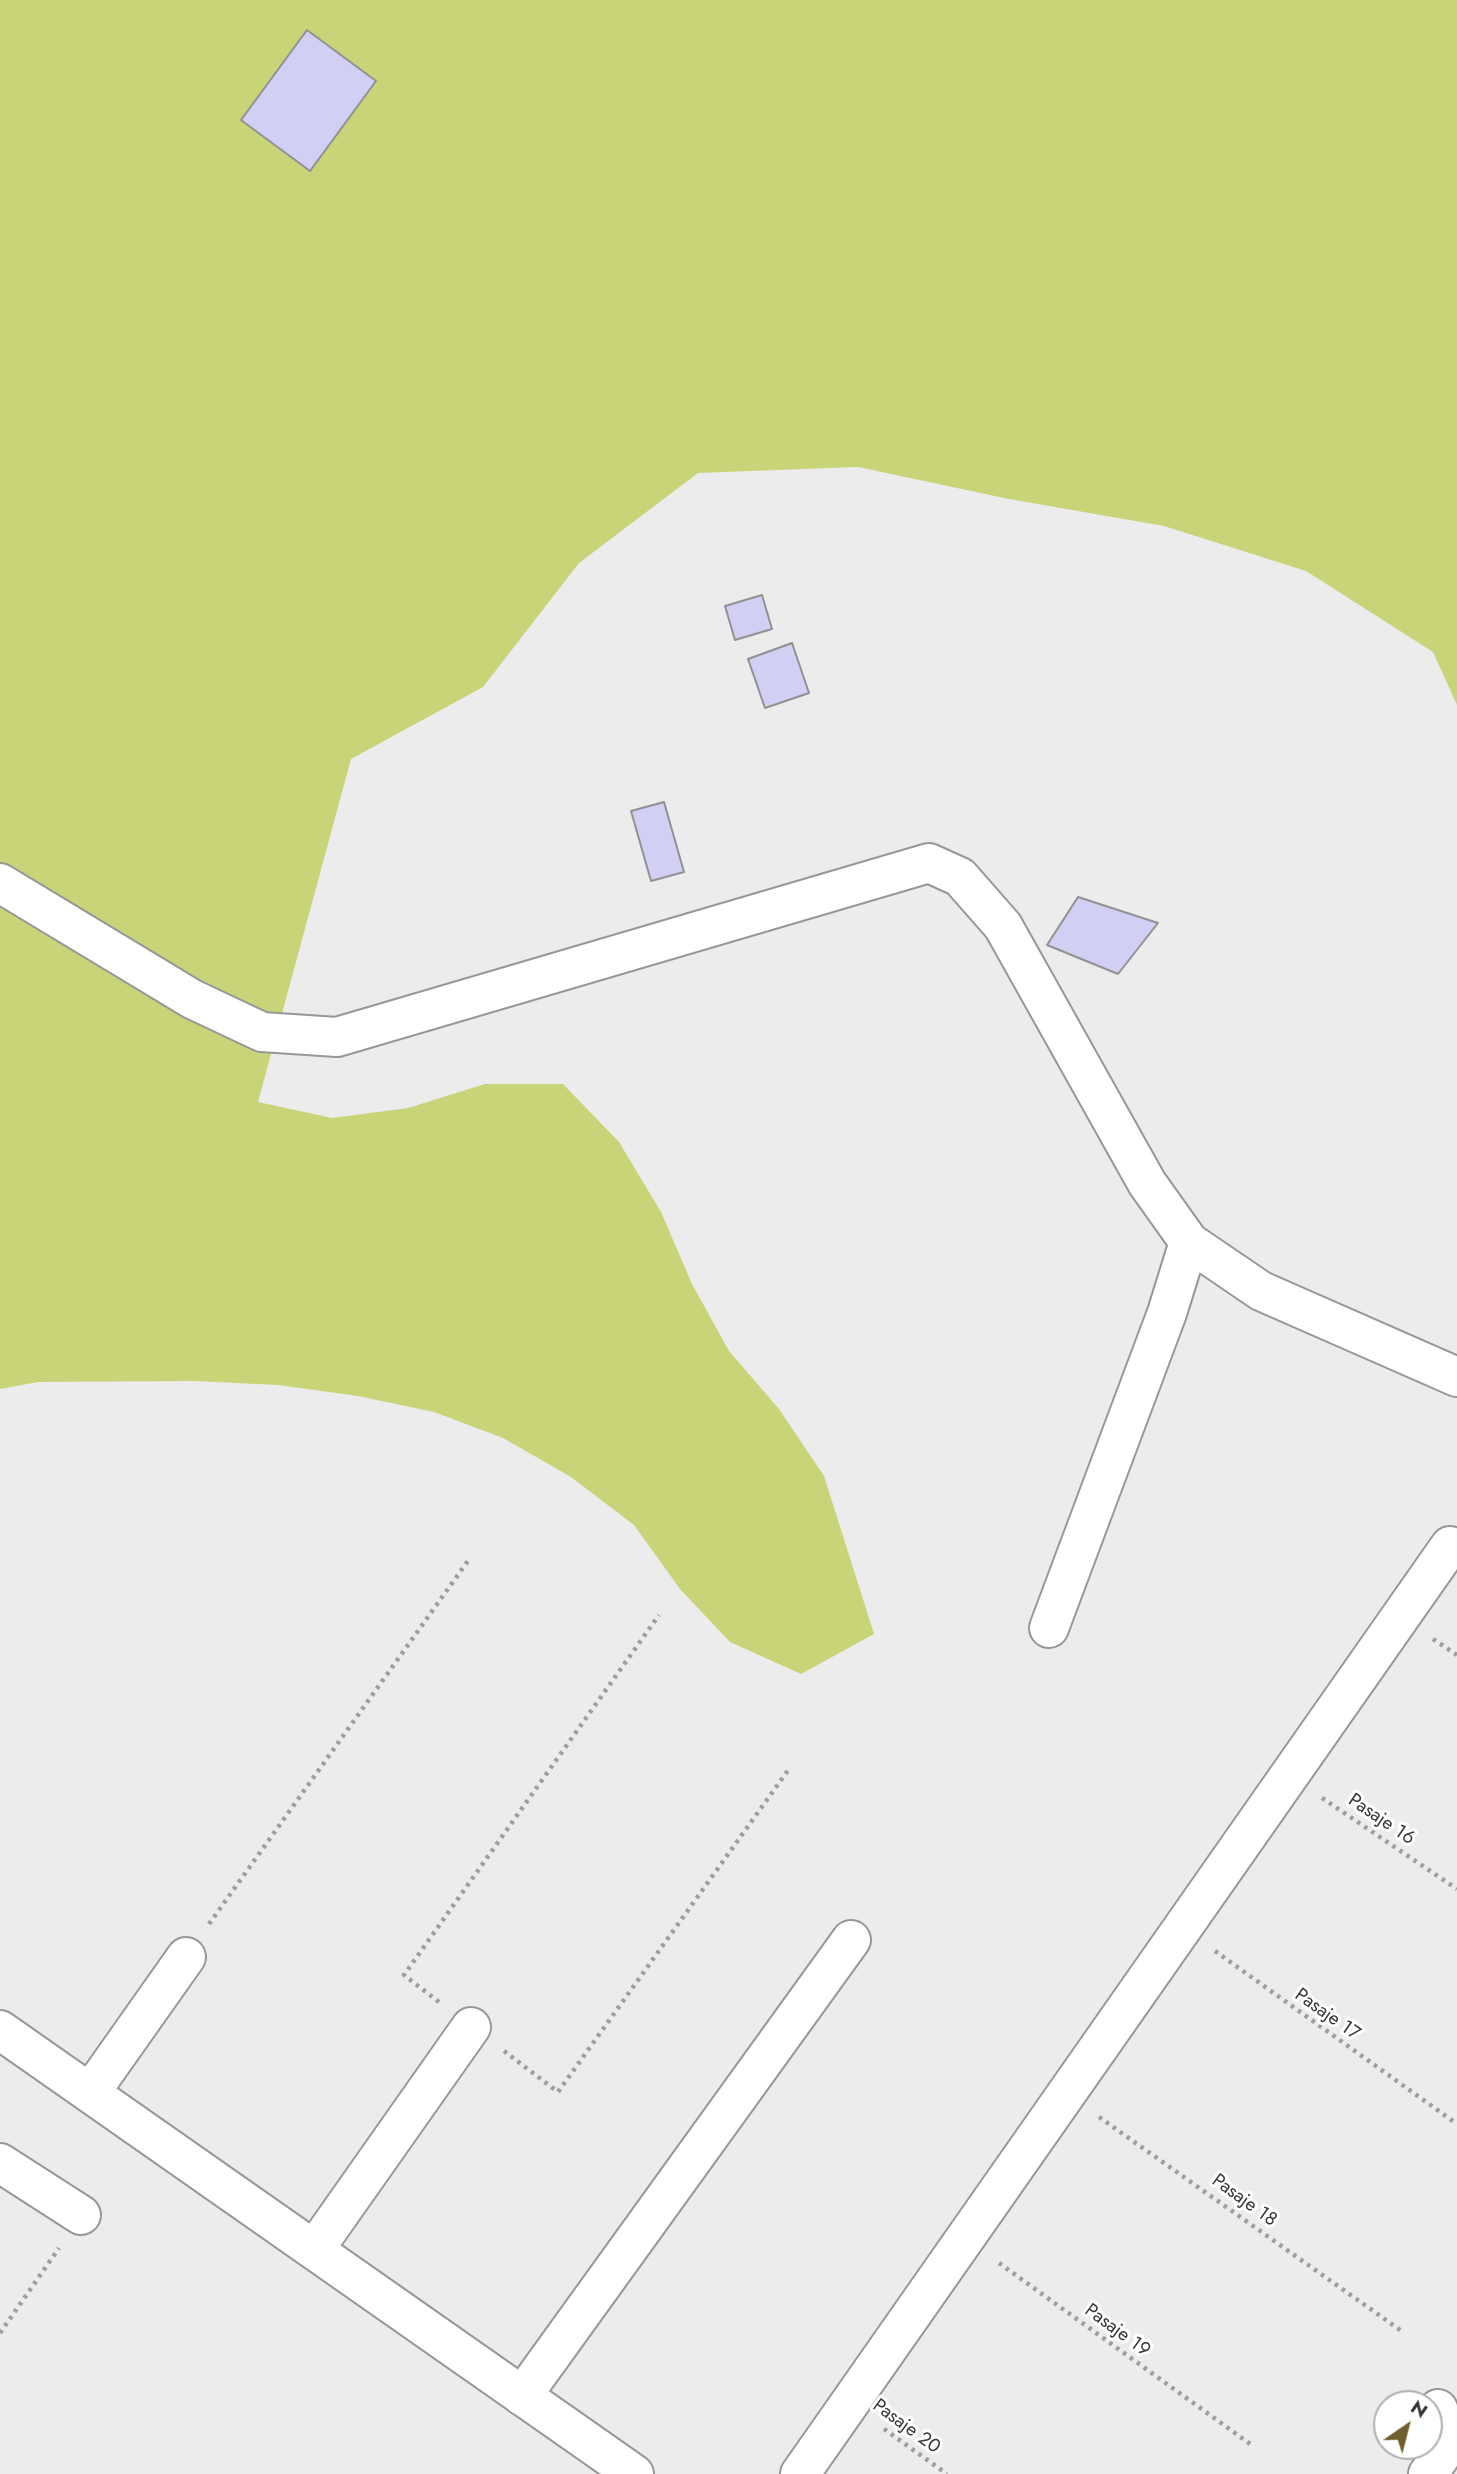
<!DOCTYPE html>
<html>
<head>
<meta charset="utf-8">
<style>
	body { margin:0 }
	#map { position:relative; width:1457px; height:2474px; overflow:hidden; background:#ececed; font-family:Jost,sans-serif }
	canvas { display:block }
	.north { position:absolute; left:1373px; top:2390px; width:70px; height:70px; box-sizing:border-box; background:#fff; border:2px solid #afafaf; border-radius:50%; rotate:35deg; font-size:19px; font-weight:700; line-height:28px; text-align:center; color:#373738 }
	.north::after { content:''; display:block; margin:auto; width:24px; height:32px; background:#6f602e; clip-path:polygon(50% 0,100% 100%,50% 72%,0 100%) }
</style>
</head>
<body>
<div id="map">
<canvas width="1457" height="2474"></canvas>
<div class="north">N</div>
</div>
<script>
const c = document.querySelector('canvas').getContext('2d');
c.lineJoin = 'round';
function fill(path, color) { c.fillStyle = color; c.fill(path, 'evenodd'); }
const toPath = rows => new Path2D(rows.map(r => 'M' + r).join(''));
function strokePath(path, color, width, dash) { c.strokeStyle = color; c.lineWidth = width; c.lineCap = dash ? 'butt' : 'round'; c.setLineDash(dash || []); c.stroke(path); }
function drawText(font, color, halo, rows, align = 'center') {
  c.font = font + ' Jost,sans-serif'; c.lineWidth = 6; c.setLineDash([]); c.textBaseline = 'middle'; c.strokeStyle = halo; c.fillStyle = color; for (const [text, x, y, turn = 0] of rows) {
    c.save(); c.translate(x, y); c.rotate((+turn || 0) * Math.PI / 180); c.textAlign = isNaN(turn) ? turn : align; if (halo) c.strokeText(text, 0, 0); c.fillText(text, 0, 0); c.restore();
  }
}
fill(toPath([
	[0,0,1457,0,1457,705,1433,652,1306,571,1164,526,1009,499,858,467,698,473,579,563,483,687,351,759,258,1102,332,1118,408,1108,485,1084,563,1084,619,1142,661,1212,692,1284,729,1351,779,1409,824,1476,874,1634,801,1674,730,1642,680,1589,634,1525,571,1477,503,1438,434,1412,358,1396,278,1385,194,1381,38,1382,0,1389]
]), '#c9d378');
const building = toPath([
	[307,30,376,81,310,171,241,120,307,30],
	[762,595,772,629,735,640,725,606,762,595],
	[792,643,809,693,765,708,748,659,792,643],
	[664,802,684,872,651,881,631,811,664,802],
	[1078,897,1158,923,1118,974,1047,945,1078,897]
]);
fill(building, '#d2cff4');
strokePath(building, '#919192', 2);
const minor = toPath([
	[0,883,192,999,262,1032,337,1037,929,863,960,877,1003,926,1147,1183,1189,1242,1261,1291,1457,1377],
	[1049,1628,1167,1313,1189,1242],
	[0,2030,634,2474],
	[90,2093,186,1957],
	[0,2163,81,2215],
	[314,2250,471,2027],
	[522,2396,851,1940],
	[800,2474,1450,1546],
	[1428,2474,1440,2457,1445,2441,1444,2425,1438,2409]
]);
strokePath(minor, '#979798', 42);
strokePath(toPath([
	[1433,1639,1457,1655],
	[1322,1798,1457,1889],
	[209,1924,470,1558],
	[1215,1951,1457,2124],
	[439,2002,404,1975,659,1615],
	[504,2051,558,2092,789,1769],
	[1099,2117,1403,2332],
	[999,2263,1253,2446],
	[0,2333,59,2248],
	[884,2429,947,2474]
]), '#9e9e9f', 4.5, [3.5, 5]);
strokePath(minor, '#fff', 38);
drawText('19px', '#373738', '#fff', [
	["Pasaje 16",1381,1820,34],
	["Pasaje 17",1327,2015,35],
	["Pasaje 18",1244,2201,36],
	["Pasaje 19",1117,2331,36],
	["Pasaje 20",906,2427,36]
]);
</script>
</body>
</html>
